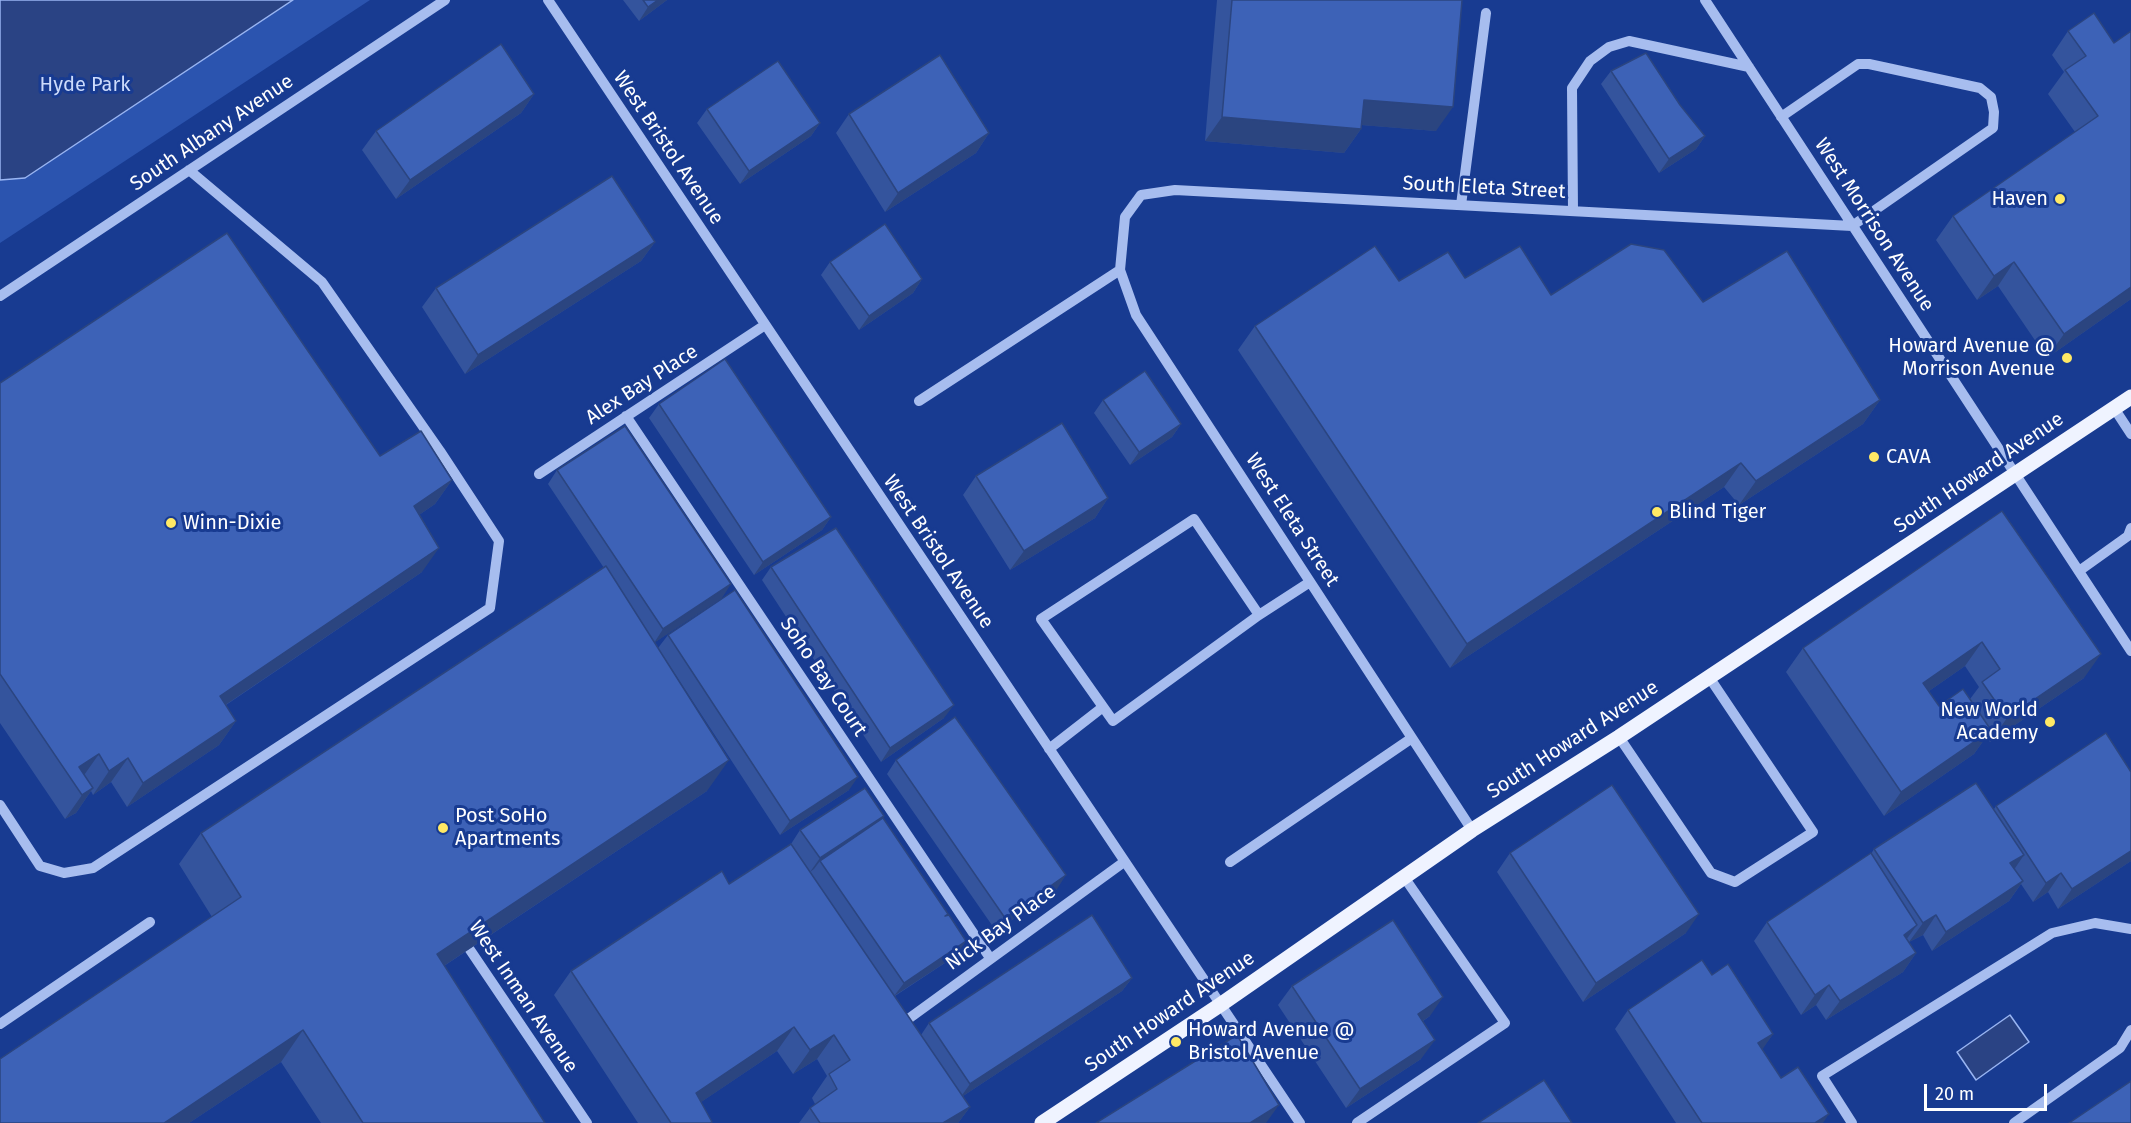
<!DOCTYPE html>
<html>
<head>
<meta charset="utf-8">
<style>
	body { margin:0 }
	#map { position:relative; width:2131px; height:1123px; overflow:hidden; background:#183b91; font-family:"Fira Sans",sans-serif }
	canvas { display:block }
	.scale { position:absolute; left:1924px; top:1084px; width:123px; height:27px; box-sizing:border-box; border:3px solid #fff; border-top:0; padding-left:8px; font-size:18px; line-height:21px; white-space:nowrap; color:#fff; -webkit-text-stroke:4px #183b91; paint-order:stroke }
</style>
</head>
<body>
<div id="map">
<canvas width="2131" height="1123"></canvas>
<div class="scale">20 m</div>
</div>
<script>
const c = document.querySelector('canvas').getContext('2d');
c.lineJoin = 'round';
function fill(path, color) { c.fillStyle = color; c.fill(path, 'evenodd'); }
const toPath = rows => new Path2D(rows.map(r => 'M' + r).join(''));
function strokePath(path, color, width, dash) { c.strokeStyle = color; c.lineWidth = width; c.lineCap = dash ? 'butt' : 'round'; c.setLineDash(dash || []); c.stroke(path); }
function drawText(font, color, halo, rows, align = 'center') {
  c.font = font + ' "Fira Sans",sans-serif'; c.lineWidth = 6; c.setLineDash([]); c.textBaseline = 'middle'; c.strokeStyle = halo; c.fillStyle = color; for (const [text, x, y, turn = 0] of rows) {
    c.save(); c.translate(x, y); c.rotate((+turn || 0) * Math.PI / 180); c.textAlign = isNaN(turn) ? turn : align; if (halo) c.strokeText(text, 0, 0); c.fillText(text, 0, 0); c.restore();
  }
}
fill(toPath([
	[0,0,370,0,0,243]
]), '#2b54af');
const water = toPath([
	[0,0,293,0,25,178,0,180,0,0],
	[2010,1015,2029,1042,1976,1080,1957,1052,2010,1015]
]);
fill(water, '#2a4384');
strokePath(water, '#99b5f2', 1.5);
strokePath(toPath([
	[548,0,1300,1123],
	[1705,0,2131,651],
	[1461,205,1486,13],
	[1573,211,1572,88,1590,61,1609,47,1629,41,1749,67],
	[0,296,445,0],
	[919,401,1120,270],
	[2114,408,2131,434],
	[626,416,990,958],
	[539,474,765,325],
	[2079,571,2128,536,2131,528],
	[1259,615,1194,519,1041,619,1113,721,1259,615,1310,582],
	[1619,737,1711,873,1735,882,1813,832,1709,677],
	[1049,749,1103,707],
	[0,805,40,866,64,873,93,868,490,608,499,541,440,451,322,282,189,170],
	[1472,830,1136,315,1120,270,1125,217,1141,195,1175,190,1852,226,1993,128,1994,112,1991,97,1980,88,1869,64,1858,64,1781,117],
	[1230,862,1412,738],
	[462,938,587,1123],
	[0,1024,150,922],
	[900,1025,1124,862],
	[1357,1123,1505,1023,1404,877],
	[1852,1123,1822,1076,2052,933,2095,923,2131,929],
	[2014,1123,2120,1048,2131,1030]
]), '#a7bdef', 10);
strokePath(toPath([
	[1042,1123,1220,1005,1472,830,1619,737,2131,397]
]), '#eff3ff', 15);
fill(toPath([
	[623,0,667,0,639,21],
	[1217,0,1462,0,1436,131,1362,125,1361,129,1344,153,1205,141],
	[2094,13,2131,299,2047,358,1998,286,1977,300,1936,240,1953,216,2075,132,2048,94,2064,72,2052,55,2068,31],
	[1611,71,1680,105,1705,136,1696,149,1659,173,1601,84],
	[534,94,521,113,396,199,362,150,376,131],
	[707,109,820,123,811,136,740,184,697,123],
	[849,114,989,133,976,153,885,212,836,133],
	[655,242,641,261,465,374,422,307,436,288],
	[830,262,922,279,913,293,859,330,821,275],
	[1465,278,1551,295,1703,302,1880,400,1863,424,1739,505,1724,487,1450,668,1238,350,1255,326,1399,281],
	[0,383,380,456,452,480,435,504,419,515,422,572,226,705,236,721,219,745,127,807,111,782,93,795,91,791,76,813,65,819,0,723],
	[1103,400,1181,424,1172,437,1130,465,1094,413],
	[659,404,831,517,822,530,754,575,649,418],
	[557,470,722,598,655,642,658,648,668,635,849,790,780,835,669,665,707,791,444,966,545,1123,321,1123,281,1062,189,1123,0,1123,212,917,179,864,201,833,604,568,548,484],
	[976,476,1108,498,1095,518,1010,570,963,495],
	[2002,511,2084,678,1990,742,1986,737,1974,754,1884,816,1786,672,1803,648],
	[1965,666,1979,687,1970,699,1939,706,1929,691],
	[771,567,944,718,881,762,762,580],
	[896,760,1057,889,996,931,887,774],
	[2131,772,2131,861,2058,909,2048,892,2033,902,2021,884,2009,901,1932,951,1923,935,1909,942,1907,939,1916,953,1903,972,1826,1020,1816,1005,1801,1015,1754,941,1767,922,1871,854,1874,849,1994,809,1996,806],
	[881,820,947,915,957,955,895,996,921,1035,929,1023,1132,978,1122,991,963,1096,970,1107,958,1123,799,1123,810,1108,815,1104,812,1098,827,1076,817,1059,793,1074,777,1051,701,1102,712,1122,711,1123,638,1123,554,995,571,971,729,884,791,844,800,830],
	[1510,853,1686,933,1583,1002,1497,872],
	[1712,975,1773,1034,1762,1049,1781,1078,1823,1123,1676,1123,1615,1029,1628,1010],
	[1292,986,1430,1016,1423,1021,1421,1059,1346,1108,1278,1005]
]), '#34549d');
fill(toPath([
	[658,0,667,0,639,21,648,7],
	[534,94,521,113,396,199,410,180],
	[1364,100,1453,107,1436,131,1348,124],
	[1222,117,1361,129,1344,153,1205,141],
	[820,123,811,136,740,184,749,171],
	[989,133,976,153,885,212,898,193],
	[1705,136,1696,149,1659,173,1669,159],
	[655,242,641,261,465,374,478,355],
	[2014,262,1998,286,1977,300,1994,276],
	[922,279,913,293,859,330,869,316],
	[2131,287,2131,299,2047,358,2064,334],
	[1880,400,1863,424,1739,505,1756,481],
	[1181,424,1172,437,1130,465,1139,452],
	[1741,463,1724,487,1450,668,1467,644],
	[452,480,435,504,397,530,414,506],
	[1108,498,1095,518,1010,570,1024,551],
	[831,517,822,530,754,575,763,562],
	[439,548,422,572,203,720,220,696],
	[731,584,722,598,654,643,663,629],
	[1982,642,1965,666,1906,707,1923,683],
	[2101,654,2084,678,1990,742,2007,718],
	[954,705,944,718,881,762,890,748],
	[236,721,219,745,127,807,143,783],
	[1991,730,1974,754,1884,816,1901,792],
	[99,754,82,778,79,767],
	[128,758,111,782,93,795,109,771],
	[729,760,707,791,415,985,437,954],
	[858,777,849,790,780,835,790,821],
	[93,788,76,813,65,819,82,795],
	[884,816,875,829,820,861,814,869,810,872,820,858],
	[2131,851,2131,861,2058,909,2072,889],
	[2024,855,2011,874,2010,863],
	[2061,873,2048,892,2033,902,2046,883],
	[1066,875,1057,889,996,931,1005,918],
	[2023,881,2009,901,1932,951,1946,932],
	[1699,914,1686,933,1583,1002,1596,983],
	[1936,915,1923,935,1909,942,1923,923],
	[1917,925,1903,944,1904,935],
	[966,941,957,955,894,996,904,983],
	[1916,953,1903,972,1826,1020,1840,1001],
	[1132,978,1122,991,960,1098,970,1084],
	[1829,985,1816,1005,1801,1015,1815,995],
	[1443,997,1430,1016,1405,1033,1418,1014],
	[794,1027,777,1051,679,1117,696,1093],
	[303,1030,281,1062,189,1123,164,1123],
	[1773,1034,1760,1053,1758,1043],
	[834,1035,817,1059,793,1074,810,1050],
	[1435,1040,1421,1059,1346,1108,1360,1089],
	[1279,1105,1266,1123,1250,1123],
	[970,1107,958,1123,943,1123],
	[1829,1114,1823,1123,1815,1123]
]), '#2b4580');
const building = toPath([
	[643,0,658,0,648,7,643,0],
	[1232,0,1462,0,1453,107,1364,100,1361,129,1222,117,1232,0],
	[2094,13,2114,43,2131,31,2131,287,2064,334,2014,262,1994,276,1953,216,2098,116,2065,70,2086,56,2068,31,2094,13],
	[501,44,534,94,410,180,376,131,501,44],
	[1646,53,1680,105,1705,136,1669,159,1611,71,1646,53],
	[940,55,989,133,898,193,849,114,940,55],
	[778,61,820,123,749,171,707,109,778,61],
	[612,176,655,242,478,355,436,288,612,176],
	[885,224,922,279,869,316,830,262,885,224],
	[227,233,380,456,421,431,452,480,414,506,439,548,220,696,236,721,143,783,128,758,109,771,99,754,79,767,93,788,82,795,0,674,0,383,227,233],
	[1631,244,1664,250,1703,302,1787,251,1880,400,1756,481,1741,463,1467,644,1255,326,1375,246,1399,281,1448,252,1465,278,1520,246,1551,295,1631,244],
	[725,359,831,517,763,562,659,404,725,359],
	[1145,371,1181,424,1139,452,1103,400,1145,371],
	[1062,423,1108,498,1024,551,976,476,1062,423],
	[625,426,731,584,663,629,557,470,625,426],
	[2002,511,2101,654,2007,718,1982,682,2000,669,1982,642,1923,683,1939,706,1963,689,1991,730,1901,792,1803,648,2002,511],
	[836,528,954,705,890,748,771,567,836,528],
	[606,566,729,760,437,954,545,1123,363,1123,303,1030,164,1123,0,1123,0,1059,241,897,201,833,606,566],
	[735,590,858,777,790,821,668,635,735,590],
	[955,717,1066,875,1005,918,896,760,955,717],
	[2106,733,2131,772,2131,851,2072,889,2061,873,2046,883,1996,806,2106,733],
	[1976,783,2024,855,2010,863,2023,881,1946,932,1936,915,1923,923,1874,849,1976,783],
	[1612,785,1699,914,1596,983,1510,853,1612,785],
	[865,788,884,816,820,858,800,830,865,788],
	[883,818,948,914,945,916,949,915,966,941,904,983,820,861,883,818],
	[791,844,970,1107,943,1123,820,1123,810,1108,837,1089,829,1074,850,1060,834,1035,810,1050,794,1027,696,1093,712,1122,710,1123,671,1123,571,971,722,871,729,884,791,844],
	[1871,853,1917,925,1904,935,1916,953,1840,1001,1829,985,1815,995,1767,922,1871,853],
	[1092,915,1132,978,970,1084,929,1023,1092,915],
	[1393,920,1443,997,1418,1014,1435,1040,1360,1089,1292,986,1393,920],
	[1702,960,1712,975,1728,964,1773,1034,1758,1043,1781,1078,1798,1067,1829,1114,1815,1123,1702,1123,1628,1010,1702,960],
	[1237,1035,1279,1105,1250,1123,1096,1123,1237,1035],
	[1544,1080,1572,1123,1478,1123,1544,1080],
	[2131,1081,2131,1123,2069,1123,2131,1081]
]);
fill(building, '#3d62b7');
strokePath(building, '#2b4580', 1.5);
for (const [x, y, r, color] of [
	[2060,199,6,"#ffe965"],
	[2067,358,6,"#ffe965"],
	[1874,457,6,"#ffe965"],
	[1657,512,6,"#ffe965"],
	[171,523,6,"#ffe965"],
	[2050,722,6,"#ffe965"],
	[443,828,6,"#ffe965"],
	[1176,1042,6,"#ffe965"]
]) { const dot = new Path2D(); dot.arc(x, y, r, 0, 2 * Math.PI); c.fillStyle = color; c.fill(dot); strokePath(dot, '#183b91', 2); }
drawText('20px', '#cddbfb', '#183b91', [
	["Hyde Park",85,85]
]);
drawText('20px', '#fff', '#183b91', [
	["South Albany Avenue",212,133,-34],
	["West Bristol Avenue",668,148,56],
	["South Eleta Street",1484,188,3],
	["West Morrison Avenue",1874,225,57],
	["Alex Bay Place",642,385,-33],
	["South Howard Avenue",1979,473,-34],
	["West Eleta Street",1292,520,57],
	["West Bristol Avenue",938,552,56],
	["Soho Bay Court",823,677,56],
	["South Howard Avenue",1573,740,-33],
	["Nick Bay Place",1001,928,-36],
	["West Inman Avenue",523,997,56],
	["South Howard Avenue",1170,1012,-34]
]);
drawText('20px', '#fff', '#183b91', [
	["Haven",2048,199,"right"],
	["Howard Avenue @",2055,346,"right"],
	["Morrison Avenue",2055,369,"right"],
	["CAVA",1886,457],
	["Blind Tiger",1669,512],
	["Winn-Dixie",183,523],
	["New World",2038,710,"right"],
	["Academy",2038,733,"right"],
	["Post SoHo",455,816],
	["Apartments",455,839],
	["Howard Avenue @",1188,1030],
	["Bristol Avenue",1188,1053]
], 'left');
</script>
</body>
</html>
